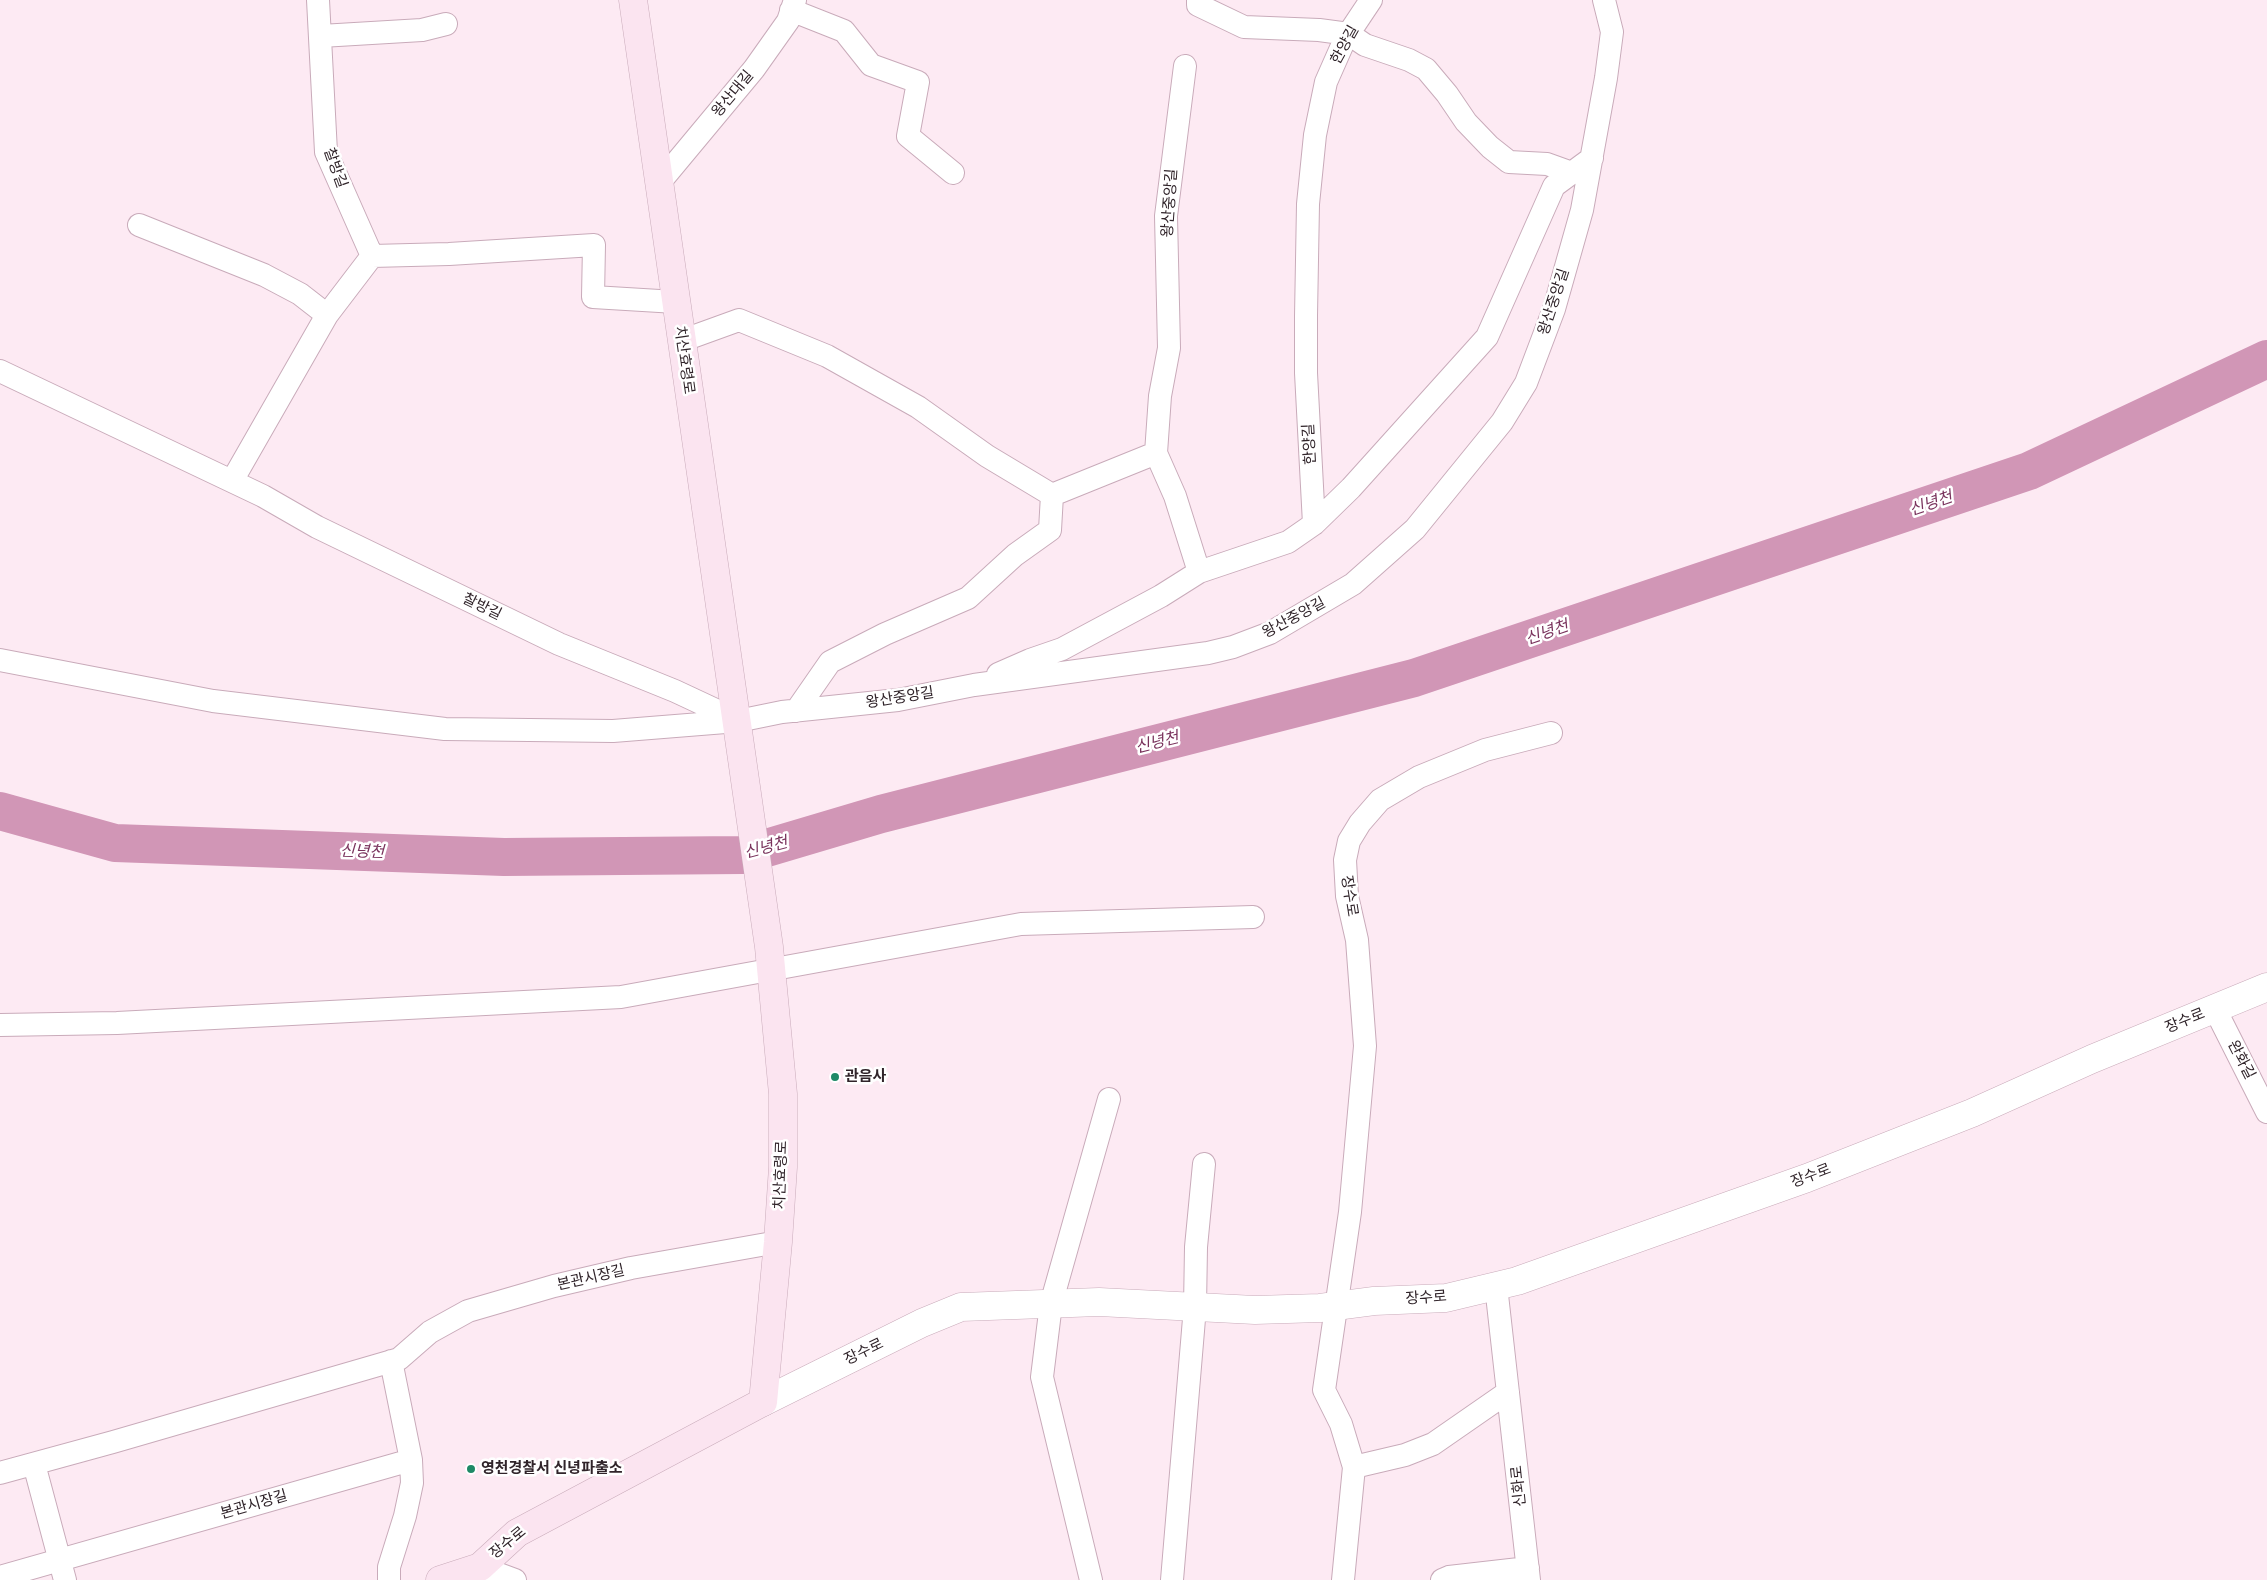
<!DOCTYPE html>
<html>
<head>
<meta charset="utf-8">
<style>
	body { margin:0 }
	canvas { display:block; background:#fdeaf3 }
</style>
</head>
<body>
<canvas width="2267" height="1580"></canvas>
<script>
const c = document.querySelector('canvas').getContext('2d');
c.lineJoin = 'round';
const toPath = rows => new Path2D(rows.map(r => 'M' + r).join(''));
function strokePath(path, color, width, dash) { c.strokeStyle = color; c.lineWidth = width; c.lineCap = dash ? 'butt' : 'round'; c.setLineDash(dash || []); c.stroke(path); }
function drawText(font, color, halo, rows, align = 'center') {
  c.font = font + ' "Fira Sans","Noto Sans KR",sans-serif'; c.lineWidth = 5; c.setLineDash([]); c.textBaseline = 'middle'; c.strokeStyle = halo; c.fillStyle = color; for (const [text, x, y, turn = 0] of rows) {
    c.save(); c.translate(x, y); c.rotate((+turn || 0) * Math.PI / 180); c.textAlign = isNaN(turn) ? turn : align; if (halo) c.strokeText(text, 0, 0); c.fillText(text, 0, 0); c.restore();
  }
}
strokePath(toPath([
	[0,811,115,843,504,857,743,855,881,814,1414,678,2029,471,2267,359]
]), '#d196b6', 38);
const minor = toPath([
	[318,0,326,152,372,256,327,315],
	[1198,0,1198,5,1244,27,1319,30,1349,34,1365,45,1409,60,1426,69,1447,94,1466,122,1490,147,1509,162,1547,164,1572,173],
	[791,10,844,31,871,65,918,82,908,136,953,173],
	[321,36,422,30,446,24],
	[1185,66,1166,216,1169,348,1160,396,1156,453,1175,496,1199,572],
	[660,182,754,69,788,21,795,0],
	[139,225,264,275,300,294,327,315,232,481],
	[372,256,449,254,594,245,593,297,676,302],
	[681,341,739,320,827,356,918,407,987,456,1052,495,1156,453],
	[0,371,263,496,317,527,559,644,675,691,737,720],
	[1314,524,1306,373,1306,316,1308,204,1315,135,1326,82,1345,39,1371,0],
	[0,660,213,701,445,729,613,731,738,721,782,712,898,700,974,685,1208,653,1233,647,1270,633,1353,584,1415,529,1502,422,1526,383,1554,309,1582,210,1606,78,1612,32,1604,0],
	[998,674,1030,660,1062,649,1161,596,1199,572,1288,542,1314,524,1351,488,1487,337,1554,186,1592,158],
	[796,711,830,662,885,634,968,598,1015,555,1050,530,1052,495],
	[2215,1009,2267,1112],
	[0,1025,117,1023,621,997,1021,924,1253,917],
	[1496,1286,1529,1580],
	[34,1464,65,1580],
	[1354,1467,1405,1455,1433,1444,1508,1392],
	[0,1473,113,1442,399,1359,430,1332,468,1311,554,1286,631,1268,778,1242],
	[480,1567,515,1580],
	[0,1577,411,1460,391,1361],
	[389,1580,389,1567,405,1516,412,1483,411,1460],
	[1091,1580,1042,1377,1051,1304,1109,1099],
	[1172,1580,1195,1307,1196,1247,1204,1164],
	[1343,1580,1354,1467,1341,1424,1324,1390,1350,1212,1365,1046,1357,940,1347,896,1345,860,1349,841,1360,823,1380,800,1419,777,1485,750,1551,733],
	[1442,1580,1449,1577,1528,1568]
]);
const tertiary = toPath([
	[763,1402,922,1323,961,1307,1099,1302,1255,1310,1320,1308,1374,1301,1446,1298,1517,1281,1807,1178,1972,1113,2092,1059,2267,987]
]);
const secondary = toPath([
	[440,1580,480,1567,517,1533,763,1402,778,1242,783,1167,783,1094,769,947,633,0]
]);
strokePath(minor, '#c9abba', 24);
strokePath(tertiary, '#c9abba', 29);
strokePath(secondary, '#c9abba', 29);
strokePath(minor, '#fff', 22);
strokePath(tertiary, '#fff', 28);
strokePath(secondary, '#fbe4f0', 28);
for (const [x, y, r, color] of [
	[835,1077,5,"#1e8966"],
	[471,1469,5,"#1e8966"]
]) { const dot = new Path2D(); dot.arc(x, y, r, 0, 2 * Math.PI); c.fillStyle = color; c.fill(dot); strokePath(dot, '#fff', 2); }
drawText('15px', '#30242a', '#fff', [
	["한양길",1345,45,-61],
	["왕산대길",733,94,-50],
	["찰방길",335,168,70],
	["왕산중앙길",1170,203,-86],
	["왕산중앙길",1554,302,-72],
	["치산효령로",684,360,82],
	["한양길",1310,444,-93],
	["찰방길",482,607,26],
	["왕산중앙길",1294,618,-28],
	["왕산중앙길",900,698,-9],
	["장수로",1349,896,81],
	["장수로",2185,1021,-22],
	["완화길",2241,1060,63],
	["치산효령로",781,1175,-88],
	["장수로",1811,1176,-21],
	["본관시장길",591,1278,-13],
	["장수로",1426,1298,-4],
	["장수로",864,1352,-26],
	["신화로",1519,1486,-96],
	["본관시장길",254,1505,-16],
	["장수로",508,1543,-39]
]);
drawText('bold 15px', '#30242a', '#fff', [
	["관음사",845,1077],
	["영천경찰서 신녕파출소",481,1469]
], 'left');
drawText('italic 16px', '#79325c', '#fff', [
	["신녕천",1931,504,-19],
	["신녕천",1547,633,-19],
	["신녕천",1157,743,-14],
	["신녕천",766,848,-15],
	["신녕천",362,852,2]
]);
</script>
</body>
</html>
